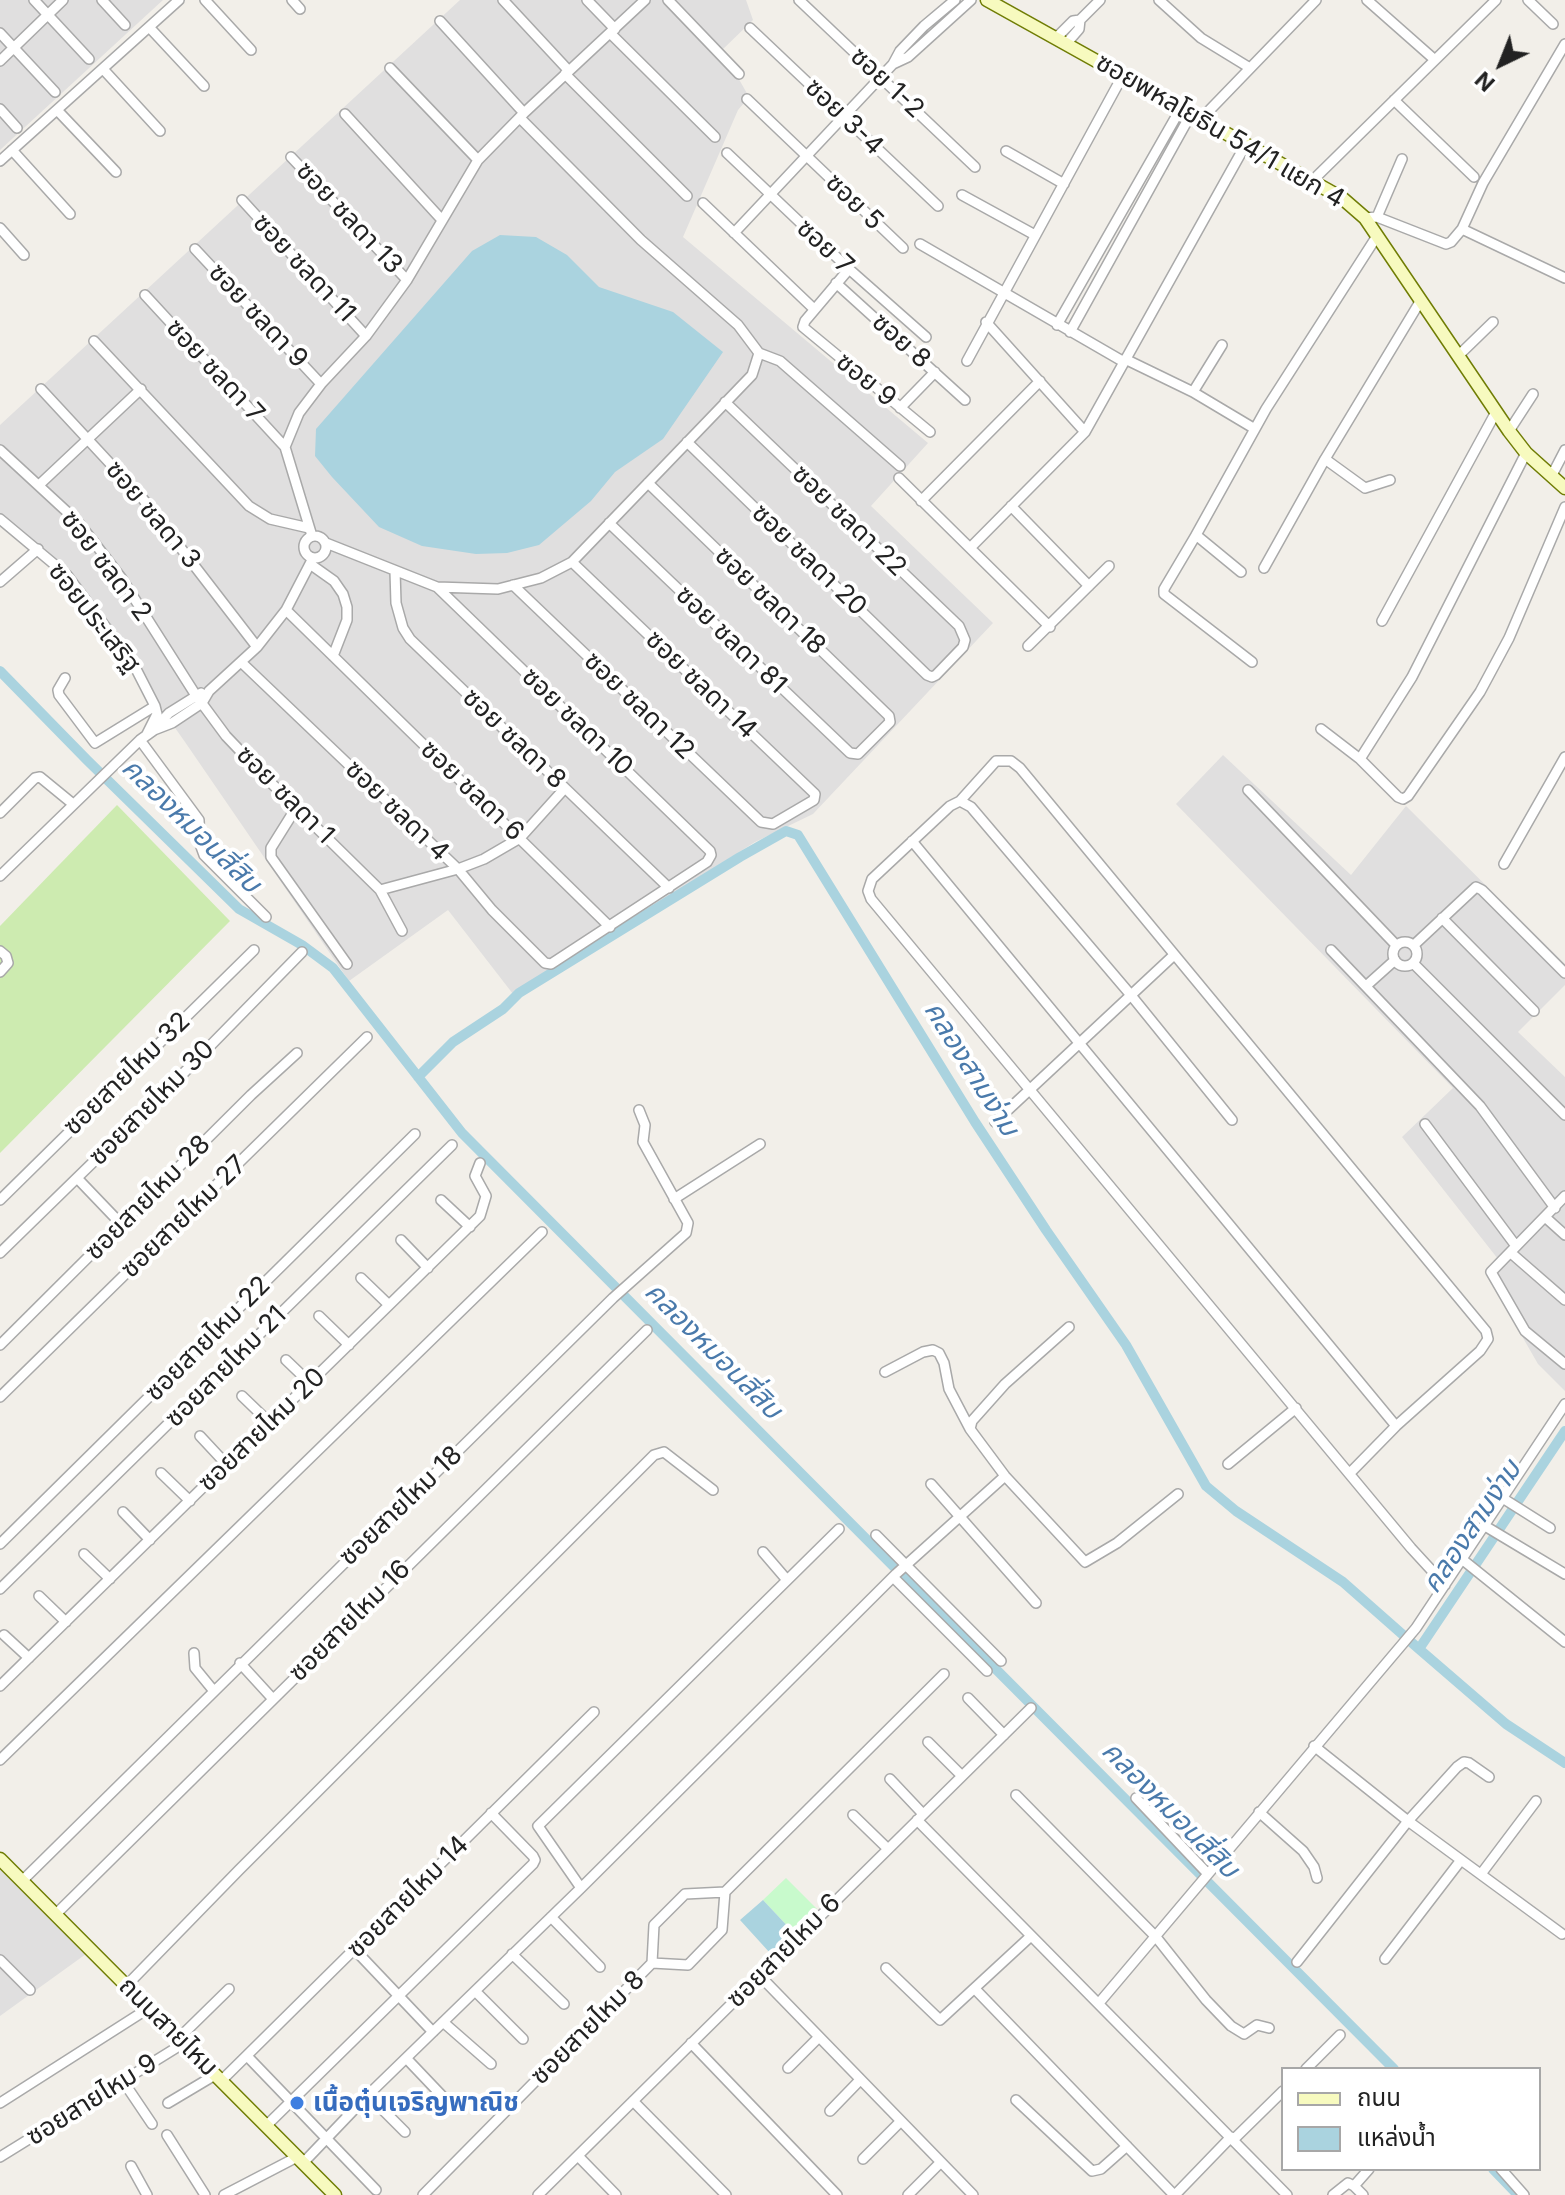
<!DOCTYPE html>
<html>
<head>
<meta charset="utf-8">
<style>
	body { margin:0 }
	#map { position:relative; width:1565px; height:2195px; overflow:hidden; background:#f2efe9; font-family:Inter,"Noto Sans Thai",sans-serif }
	canvas { display:block }
	.legend { position:absolute; left:1281px; top:2067px; width:260px; height:104px; box-sizing:border-box; background:#fff; border:2px solid #a7a7a7; margin:0; padding:10px 14px; list-style:none; font-size:24px; color:#222 }
	.legend li { display:flex; align-items:center; gap:16px; height:40px }
	.legend b { width:40px; border:2px solid #a7a7a7 }
	.north { position:absolute; left:1461px; top:24px; width:80px; height:80px; -webkit-text-stroke:6px #fff; paint-order:stroke; rotate:223deg; font-size:22px; font-weight:700; line-height:32px; text-align:center; color:#222 }
	.north::after { content:''; display:block; margin:auto; width:28px; height:36px; background:#222; clip-path:polygon(50% 0,100% 100%,50% 72%,0 100%) }
</style>
</head>
<body>
<div id="map">
<canvas width="1565" height="2195"></canvas>
<ul class="legend">
<li><b style="height:10px;background:#f7fabf"></b>ถนน</li>
<li><b style="height:22px;background:#aad3df"></b>แหล่งน้ำ</li>
</ul>
<div class="north">N</div>
</div>
<script>
const c = document.querySelector('canvas').getContext('2d');
c.lineJoin = 'round';
function fill(path, color) { c.fillStyle = color; c.fill(path, 'evenodd'); }
const toPath = rows => new Path2D(rows.map(r => 'M' + r).join(''));
function strokePath(path, color, width, dash) { c.strokeStyle = color; c.lineWidth = width; c.lineCap = dash ? 'butt' : 'round'; c.setLineDash(dash || []); c.stroke(path); }
function drawText(font, color, halo, rows, align = 'center') {
  c.font = font + ' Inter,"Noto Sans Thai",sans-serif'; c.lineWidth = 8; c.setLineDash([]); c.textBaseline = 'middle'; c.strokeStyle = halo; c.fillStyle = color; for (const [text, x, y, turn = 0] of rows) {
    c.save(); c.translate(x, y); c.rotate((+turn || 0) * Math.PI / 180); c.textAlign = isNaN(turn) ? turn : align; if (halo) c.strokeText(text, 0, 0); c.fillText(text, 0, 0); c.restore();
  }
}
fill(toPath([
	[0,0,163,0,0,150],
	[460,0,746,0,753,20,719,53,736,74,749,97,738,110,683,237,928,443,871,506,993,623,813,814,755,842,513,994,448,910,349,981,185,742,67,575,0,520,0,425],
	[1223,755,1351,875,1406,806,1565,964,1565,985,1518,1032,1565,1077,1565,1391,1538,1364,1485,1272,1498,1259,1402,1137,1453,1088,1176,804],
	[0,1868,86,1954,0,2016]
]), '#e0dfdf');
fill(toPath([
	[117,805,230,921,0,1153,0,926]
]), '#cdebb0');
fill(toPath([
	[786,1878,817,1909,793,1932,763,1900]
]), '#c8facc');
fill(toPath([
	[500,235,536,237,567,255,599,287,673,312,723,352,663,439,615,472,591,501,539,545,507,553,476,554,422,546,379,527,332,477,315,456,316,429,472,251],
	[763,1900,793,1932,770,1953,740,1920]
]), '#aad3df');
strokePath(toPath([
	[0,671,87,760,239,909,302,945,333,968,462,1133,1394,2069],
	[418,1077,453,1042,503,1009,519,993,740,857,786,831,798,835,975,1122,1046,1230,1126,1345,1206,1486,1236,1511,1343,1582,1419,1649],
	[1565,1431,1419,1649,1506,1724,1565,1763],
	[1493,2169,1518,2195]
]), '#aad3df', 10);
const street = toPath([
	[34,0,89,59],
	[102,0,125,25],
	[205,0,251,50],
	[292,0,300,9],
	[503,0,569,71],
	[587,0,615,29],
	[668,0,739,74],
	[799,0,975,167],
	[1159,0,1201,38,1250,68],
	[1367,0,1435,60],
	[1528,0,1553,24],
	[440,21,524,113],
	[149,27,204,86],
	[750,28,938,206],
	[0,33,55,92],
	[610,33,715,137],
	[1056,38,1073,21,1080,20,1100,0],
	[1066,44,1079,29,1080,20],
	[0,61,63,0],
	[893,64,908,57,971,0],
	[390,68,478,160],
	[103,69,160,131],
	[565,74,687,196],
	[747,99,903,248],
	[1394,100,1474,177],
	[0,109,17,128],
	[57,110,116,172],
	[345,114,442,220],
	[520,118,641,240,738,325,759,353],
	[1201,119,1316,0],
	[12,150,70,214],
	[1006,151,1064,184],
	[727,153,849,269,926,337],
	[291,157,407,280],
	[0,161,179,0],
	[1311,182,1496,0],
	[962,195,1035,235],
	[242,200,366,336],
	[703,203,814,309],
	[1377,217,1402,159],
	[1365,218,1377,217,1446,244,1451,242,1462,229,1483,183,1565,44],
	[0,228,24,255],
	[1462,229,1565,278],
	[734,233,893,64,900,51,924,26,955,0],
	[920,244,1124,362],
	[195,249,321,384],
	[849,269,805,321,803,327,930,432],
	[836,283,965,400],
	[145,295,285,447],
	[986,322,1085,432],
	[1057,325,1181,108],
	[1070,332,1191,114],
	[94,341,249,506,270,519,309,528],
	[759,353,780,361,900,466],
	[1459,355,1493,322],
	[1125,359,1193,392,1255,429],
	[967,361,1123,75],
	[41,389,143,499,257,647],
	[1193,392,1222,345],
	[900,408,935,372],
	[1509,431,1533,394],
	[687,442,927,675,932,677,936,675,963,647,965,640,959,626,725,402],
	[0,450,78,522,93,541,122,579,195,694,226,736,265,777,380,890,402,931],
	[1325,459,1365,488,1390,480],
	[1551,477,1565,450],
	[899,478,1050,627],
	[39,485,141,389],
	[921,501,1040,381],
	[1011,506,1089,586],
	[0,519,67,575,134,665,155,706,157,714,147,734],
	[609,523,850,753,858,754,890,722,889,716,648,483],
	[1196,535,1164,589,1164,594,1252,662],
	'304 547a11 11 0 1 1 22 0a11 11 0 1 1-22 0Z',
	[312,536,285,447,299,413,321,384,366,336,407,280,478,160,524,113,645,0],
	[326,543,437,587,498,589,541,578,572,562,752,375,759,353],
	[970,548,1085,432,1246,144],
	[310,564,334,581,343,594,347,607,347,620,333,656],
	[1264,568,1325,459,1421,300],
	[395,571,396,603,403,628,410,639,669,888],
	[1241,572,1196,535,1266,409,1377,236],
	[0,582,38,549],
	[513,585,761,822,773,824,814,800,815,794,572,562],
	[286,610,610,927],
	[1382,621,1496,412],
	[1028,646,1109,566],
	[241,662,458,869,492,910,545,963,551,964,707,862,711,855,710,851,437,587],
	[65,678,58,690,59,695,95,743,155,706],
	[156,727,169,713,201,693],
	[1321,729,1360,759,1398,797,1403,799,1408,796,1480,692,1509,638,1565,507],
	[140,740,199,820,200,844,204,855,266,917],
	[1360,759,1412,677,1526,453],
	[1248,790,1396,945],
	[960,801,971,807,1130,994,1232,1120],
	[296,808,271,848,271,857,347,964],
	[0,813,35,778,40,777,73,804],
	[912,841,1396,1426],
	[1504,864,1565,757],
	[0,876,140,740,154,730,172,723,202,703,209,691,257,647,286,610,313,558],
	[380,890,458,869,484,859,520,838,565,788],
	[1442,918,1534,1011],
	'1393 954a12 12 0 1 1 24 0a12 12 0 1 1-24 0Z',
	[1414,945,1476,887,1482,890,1565,973],
	[1331,950,1480,1106,1555,1208],
	[0,951,6,956,8,963,0,972],
	[1413,963,1565,1115],
	[1366,986,1395,960],
	[995,1122,1174,955],
	[1425,1124,1516,1246],
	[77,1178,122,1225],
	[1565,1196,1491,1272,1525,1331,1565,1364],
	[674,1199,760,1144],
	[0,1200,254,950],
	[441,1200,470,1227],
	[1545,1217,1565,1235],
	[401,1240,428,1268],
	[0,1253,166,1091,302,952],
	[1511,1253,1565,1300],
	[361,1278,389,1305],
	[319,1316,349,1345],
	[1069,1327,1005,1384,972,1421,970,1429,1005,1476,1085,1562,1117,1543,1178,1494],
	[0,1345,251,1095,297,1053],
	[286,1360,310,1383],
	[885,1372,923,1352,933,1350,939,1353,944,1363,949,1389,970,1429],
	[242,1396,270,1423],
	[0,1397,367,1037],
	[200,1436,227,1465],
	[1228,1464,1296,1408],
	[161,1473,190,1501],
	[1350,1473,1396,1426,1480,1351,1488,1339,1486,1331,1020,768,1011,761,996,761,960,801,950,806,872,879,868,891,871,899,1411,1548,1445,1585],
	[931,1484,1036,1603],
	[1504,1499,1550,1528],
	[123,1512,150,1540],
	[1485,1526,1565,1574],
	[876,1535,1001,1661],
	[0,1544,415,1134],
	[763,1552,787,1580],
	[84,1554,110,1579],
	[1463,1560,1565,1642],
	[893,1577,987,1671],
	[0,1589,452,1145],
	[39,1596,66,1622],
	[4,1635,29,1658],
	[194,1653,195,1668,213,1690],
	[240,1663,272,1698],
	[0,1686,480,1216,486,1196,475,1176,480,1163],
	[968,1698,1004,1735],
	[928,1742,962,1776],
	[1314,1746,1408,1821,1562,1934],
	[0,1760,542,1232],
	[890,1779,923,1814],
	[1016,1795,1156,1937,1206,2000,1231,2026,1244,2034,1257,2025,1269,2028],
	[1136,1798,1208,1874],
	[1259,1812,1303,1851,1314,1867,1317,1878],
	[853,1815,888,1849],
	[917,1820,1287,2195],
	[1481,1874,1536,1801],
	[22,1881,613,1298,686,1233,688,1223,643,1142,645,1125,639,1110],
	[581,1888,538,1826,839,1529],
	[56,1914,647,1330],
	[551,1917,600,1967],
	[356,1951,433,2032],
	[512,1954,564,2004],
	[1385,1959,1461,1860],
	[0,1960,30,1990],
	[1297,1962,1408,1821,1457,1767,1464,1762,1469,1763,1489,1777],
	[652,1963,688,1965,722,1930,725,1892,944,1674],
	[886,1968,940,2020,1031,1936],
	[760,1976,973,2195],
	[127,1985,239,1870,654,1455,664,1452,713,1490],
	[975,1989,1174,2195],
	[475,1991,523,2039],
	[1099,2003,1416,1628,1565,1404],
	[443,2022,491,2064],
	[179,2038,229,1989],
	[691,2043,837,2195],
	[247,2056,376,2190],
	[406,2058,445,2099],
	[788,2068,819,2037],
	[1306,2069,1340,2035],
	[123,2081,152,2124],
	[221,2081,594,1712],
	[368,2095,405,2132],
	[1016,2100,1092,2171,1101,2169,1127,2146],
	[633,2101,726,2195],
	[0,2103,149,2008],
	[168,2103,215,2075],
	[830,2111,860,2080],
	[266,2126,533,1864,535,1860,533,1856,491,1813],
	[167,2135,205,2195],
	[1233,2140,1283,2091],
	[578,2156,616,2195],
	[0,2157,184,2043],
	[863,2159,901,2121],
	[303,2163,368,2095,581,1888,896,1574,1005,1476],
	[131,2166,147,2195],
	[1501,2169,1524,2195],
	[1354,2186,1369,2169],
	[224,2195,297,2157],
	[423,2195,652,1963,654,1925,685,1894,725,1892],
	[538,2195,1031,1708],
	[908,2195,941,2162],
	[1175,2195,1231,2137],
	[1333,2195,1348,2183,1354,2186,1363,2195]
]);
const secondary = toPath([
	[987,0,1342,198,1365,218,1509,431,1526,453,1565,488],
	[0,1859,335,2195]
]);
strokePath(street, '#a9a9a9', 12);
strokePath(secondary, '#707d05', 15);
strokePath(street, '#fff', 9);
strokePath(secondary, '#f7fabf', 12);
for (const [x, y, r, color] of [
	[297,2103,8,"#3f7fe0"]
]) { const dot = new Path2D(); dot.arc(x, y, r, 0, 2 * Math.PI); c.fillStyle = color; c.fill(dot); strokePath(dot, '#fff', 3); }
drawText('26px', '#222', '#fff', [
	["ซอย 1-2",887,83,43],
	["ซอย 3-4",844,117,44],
	["ซอยพหลโยธิน 54/1 แยก 4",1220,131,30],
	["ซอย 5",854,202,44],
	["ซอย ชลดา 13",349,218,47],
	["ซอย 7",825,247,43],
	["ซอย ชลดา 11",304,268,47],
	["ซอย ชลดา 9",258,316,47],
	["ซอย 8",901,341,42],
	["ซอย ชลดา 7",215,371,47],
	["ซอย 9",866,380,39],
	["ซอย ชลดา 3",153,515,50],
	["ซอย ชลดา 22",849,521,44],
	["ซอย ชลดา 20",809,560,44],
	["ซอย ชลดา 2",106,566,53],
	["ซอย ชลดา 18",770,601,44],
	["ซอยประเสริฐ",94,618,52],
	["ซอย ชลดา 81",731,640,44],
	["ซอย ชลดา 14",701,685,44],
	["ซอย ชลดา 12",639,706,44],
	["ซอย ชลดา 10",577,722,44],
	["ซอย ชลดา 8",514,739,44],
	["ซอย ชลดา 6",472,791,44],
	["ซอย ชลดา 1",285,795,45],
	["ซอย ชลดา 4",397,811,44],
	["ซอยสายไหม 32",127,1074,-44],
	["ซอยสายไหม 30",152,1103,-45],
	["ซอยสายไหม 28",148,1198,-45],
	["ซอยสายไหม 27",184,1217,-44],
	["ซอยสายไหม 22",208,1339,-45],
	["ซอยสายไหม 21",226,1367,-45],
	["ซอยสายไหม 20",262,1430,-44],
	["ซอยสายไหม 18",401,1506,-44],
	["ซอยสายไหม 16",350,1621,-45],
	["ซอยสายไหม 14",408,1897,-45],
	["ซอยสายไหม 6",784,1951,-45],
	["ถนนสายไหม",168,2027,45],
	["ซอยสายไหม 8",588,2028,-45],
	["ซอยสายไหม 9",92,2100,-32]
]);
drawText('bold 26px', '#366cbe', '#fff', [
	["เนื้อตุ๋นเจริญพาณิช",313,2103]
], 'left');
drawText('italic 28px', '#4a7aab', '#fff', [
	["คลองหมอนสี่สิบ",191,826,44],
	["คลองสามง่าม",971,1069,58],
	["คลองหมอนสี่สิบ",713,1351,45],
	["คลองสามง่าม",1472,1527,-56],
	["คลองหมอนสี่สิบ",1170,1810,45]
]);
</script>
</body>
</html>
